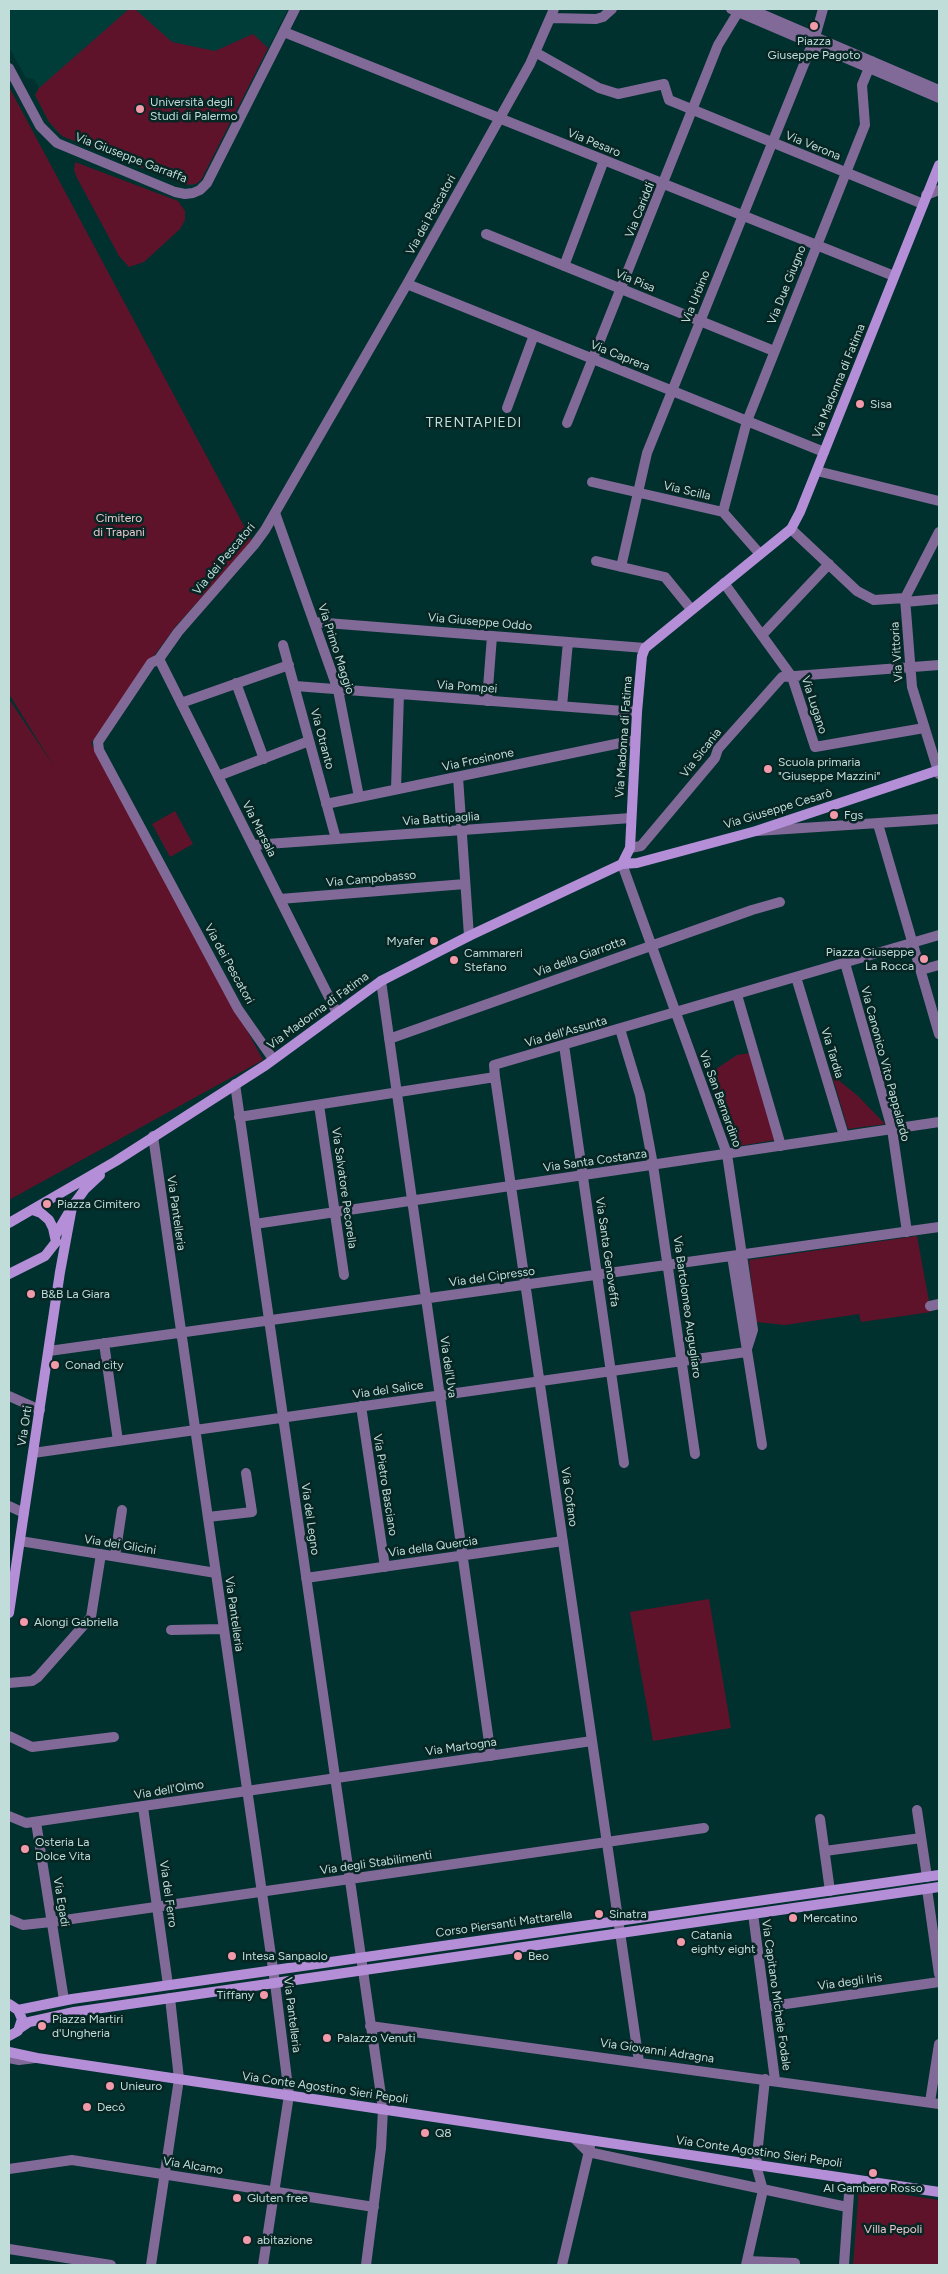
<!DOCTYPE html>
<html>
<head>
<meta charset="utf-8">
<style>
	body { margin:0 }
	#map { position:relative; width:948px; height:2274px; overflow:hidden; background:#00312e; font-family:Figtree,sans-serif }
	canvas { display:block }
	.frame { position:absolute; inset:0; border:10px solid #c0ddda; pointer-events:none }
</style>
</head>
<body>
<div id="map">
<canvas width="948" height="2274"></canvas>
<div class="frame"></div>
</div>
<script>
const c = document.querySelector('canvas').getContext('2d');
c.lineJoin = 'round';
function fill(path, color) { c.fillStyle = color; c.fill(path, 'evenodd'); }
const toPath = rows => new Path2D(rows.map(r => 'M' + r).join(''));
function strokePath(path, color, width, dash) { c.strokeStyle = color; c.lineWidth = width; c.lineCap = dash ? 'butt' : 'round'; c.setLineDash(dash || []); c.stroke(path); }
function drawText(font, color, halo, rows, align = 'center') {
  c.font = font + ' Figtree,sans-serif'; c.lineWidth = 5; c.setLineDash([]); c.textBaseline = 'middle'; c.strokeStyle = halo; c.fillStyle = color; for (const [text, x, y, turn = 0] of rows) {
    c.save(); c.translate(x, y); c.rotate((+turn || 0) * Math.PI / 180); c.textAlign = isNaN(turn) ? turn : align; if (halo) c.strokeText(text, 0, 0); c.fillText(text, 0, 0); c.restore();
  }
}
fill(toPath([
	[9,9,288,9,201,180,191,186,67,138,56,131,49,122,35,95,39,88,34,79,26,78,9,47]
]), '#003d39');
fill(toPath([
	[129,9,135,9,172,42,215,51,253,34,268,48,201,180,196,184,185,185,62,136,49,122,35,95,39,88],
	[9,87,252,541,175,627,91,743,263,1060,9,1200,9,699,55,768,9,694],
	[75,162,178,201,185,211,185,220,180,229,144,262,129,267,119,256,77,178,74,170],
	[175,811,193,844,170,857,152,824],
	[750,1053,775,1140,733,1147,707,1075,737,1055],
	[832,1075,858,1096,885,1124,848,1129],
	[917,1236,931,1312,861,1322,859,1314,785,1325,756,1322,749,1260],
	[709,1599,731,1728,653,1741,630,1612],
	[859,2188,939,2200,939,2265,853,2265]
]), '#5f132a');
strokePath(toPath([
	[731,9,939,98],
	[750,9,939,90],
	[551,18,596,19,603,17,612,9],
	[284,32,894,276],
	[535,52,599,88,618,94,664,84,669,100,923,204],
	[9,68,40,126,57,143,175,192,185,194,193,193,200,190,207,183,295,9],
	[926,195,939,190],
	[486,234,774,351],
	[564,266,604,160],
	[407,284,824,452],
	[507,408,534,335],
	[567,423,718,45,740,9],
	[817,471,939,501],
	[592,482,723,512,760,554],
	[723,512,747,421,865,125,862,85,872,61],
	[275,513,338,690,359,797],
	[791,529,857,591,874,600,905,598],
	[939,532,905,598,912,687,939,774],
	[596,561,665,577,691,609],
	[621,567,647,453,815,37,823,9],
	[724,583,792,677,815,747,924,728],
	[905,602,939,599],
	[314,622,645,648],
	[762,635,829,564],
	[283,645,336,839],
	[159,659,336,1011],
	[236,683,264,759],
	[295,686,637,712],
	[487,701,492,636],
	[181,703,289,665],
	[562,706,568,642],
	[218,776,309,741],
	[458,777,469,936],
	[396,789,399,694],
	[326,804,635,740],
	[878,824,939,1034],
	[757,831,939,819],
	[253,845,631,818],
	[630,848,641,846,715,758,718,749,782,677,939,665],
	[622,864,727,1154,753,1330,746,1352],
	[280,899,465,884],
	[845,963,892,1129,907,1232],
	[921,970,939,965],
	[796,977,844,1136],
	[381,981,491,1756],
	[737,995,781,1146],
	[620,1029,640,1095,653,1165,695,1454],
	[389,1039,752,910,780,902],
	[564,1045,624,1463],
	[273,1059,238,1009,99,750,98,742,151,663,159,659,178,632,254,545,265,530,407,284,530,64,554,9],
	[495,1077,639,2062],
	[235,1084,383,2109,381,2148,366,2265],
	[319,1105,344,1275],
	[239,1117,495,1077,494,1065,939,935],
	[153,1136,275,1983,289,2095,263,2265],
	[255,1224,939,1122],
	[732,1256,762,1445],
	[930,1306,939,1304],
	[104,1343,118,1441],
	[49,1351,939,1227],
	[9,1396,40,1410],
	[361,1406,385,1567],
	[33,1453,746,1352],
	[9,1506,24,1513],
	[208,1517,252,1512,246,1473],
	[20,1541,216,1573],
	[115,1556,122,1510],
	[306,1578,563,1541],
	[171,1630,224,1629],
	[9,1683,32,1681,38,1677,91,1617,101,1554],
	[9,1736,32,1747,114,1737],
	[143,1807,168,1985],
	[917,1810,927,1877],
	[9,1816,26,1823,592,1741],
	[820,1819,830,1891],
	[36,1822,64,2000],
	[825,1851,921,1838],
	[927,1889,939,1974],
	[753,1914,775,2080],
	[9,1919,23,1925,51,1922,704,1828],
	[765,2007,939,1982],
	[370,2026,939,2104],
	[9,2058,19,2060,35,2058],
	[930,2102,939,2044],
	[574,2138,588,2152,847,2207],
	[9,2169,72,2160,374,2207],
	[9,2249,111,2265],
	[747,2261,795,2263,795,2265],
	[151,2265,179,2079,170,1998],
	[562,2265,590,2147],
	[746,2265,763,2190,756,2165,765,2079],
	[844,2265,850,2179]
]), '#826a98', 10);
strokePath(toPath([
	[622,864,637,863,756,831,939,770],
	[9,1223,116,1161,266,1065,381,981,469,936,622,864,630,848,637,712,642,656,645,648,791,529,800,512,939,165],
	[55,1236,72,1207,85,1189,100,1175],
	[9,1274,45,1256,56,1242,53,1228,49,1220,41,1213,33,1210],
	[9,1613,60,1272,72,1207],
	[9,2004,18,2010,22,2019,18,2031,9,2036],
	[18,2010,72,1999,939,1875],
	[20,2028,29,2022,74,2012,939,1887],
	[9,2052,37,2058,939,2192]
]), '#b58ed8', 10);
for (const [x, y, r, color] of [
	[814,26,5,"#f39aaa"],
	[140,109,5,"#f39aaa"],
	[860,404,5,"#f39aaa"],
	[768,769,5,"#f39aaa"],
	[834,815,5,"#f39aaa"],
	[434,941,5,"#f39aaa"],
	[924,959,5,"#f39aaa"],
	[454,960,5,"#f39aaa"],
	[47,1204,5,"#f39aaa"],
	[31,1294,5,"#f39aaa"],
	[55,1365,5,"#f39aaa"],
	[24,1622,5,"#f39aaa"],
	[25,1849,5,"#f39aaa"],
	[599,1914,5,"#f39aaa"],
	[793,1918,5,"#f39aaa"],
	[681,1942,5,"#f39aaa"],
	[232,1956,5,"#f39aaa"],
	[518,1956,5,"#f39aaa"],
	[264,1995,5,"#f39aaa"],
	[42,2026,5,"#f39aaa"],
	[327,2038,5,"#f39aaa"],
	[110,2086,5,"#f39aaa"],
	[87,2107,5,"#f39aaa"],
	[425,2133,5,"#f39aaa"],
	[873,2173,5,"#f39aaa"],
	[237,2198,5,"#f39aaa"],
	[247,2240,5,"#f39aaa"]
]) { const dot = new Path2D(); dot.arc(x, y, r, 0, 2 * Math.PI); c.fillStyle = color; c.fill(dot); strokePath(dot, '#062523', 2); }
drawText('12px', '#c0ddda', '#062523', [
	["Piazza",814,41,"center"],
	["Giuseppe Pagoto",814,55,"center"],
	["Università degli",150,102],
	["Studi di Palermo",150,116],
	["Sisa",870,404],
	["Scuola primaria",778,762],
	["\"Giuseppe Mazzini\"",778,776],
	["Fgs",844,815],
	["Myafer",424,941,"right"],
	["Piazza Giuseppe",914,952,"right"],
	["La Rocca",914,966,"right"],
	["Cammareri",464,953],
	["Stefano",464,967],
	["Piazza Cimitero",57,1204],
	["B&B La Giara",41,1294],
	["Conad city",65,1365],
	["Alongi Gabriella",34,1622],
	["Osteria La",35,1842],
	["Dolce Vita",35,1856],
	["Sinatra",609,1914],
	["Mercatino",803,1918],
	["Catania",691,1935],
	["eighty eight",691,1949],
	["Intesa Sanpaolo",242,1956],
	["Beo",528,1956],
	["Tiffany",254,1995,"right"],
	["Piazza Martiri",52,2019],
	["d'Ungheria",52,2033],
	["Palazzo Venuti",337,2038],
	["Unieuro",120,2086],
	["Decò",97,2107],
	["Q8",435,2133],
	["Al Gambero Rosso",873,2188,"center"],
	["Gluten free",247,2198],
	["abitazione",257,2240]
], 'left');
drawText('12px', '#c0ddda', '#062523', [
	["Via Pesaro",594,143,22],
	["Via Verona",813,146,22],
	["Via Giuseppe Garraffa",131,158,21],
	["Via Cariddi",640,210,-68],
	["Via dei Pescatori",431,215,-61],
	["Via Pisa",635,281,22],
	["Via Due Giugno",787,285,-68],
	["Via Urbino",696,297,-68],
	["Via Caprera",620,356,22],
	["Via Madonna di Fatima",839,381,-68],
	["Via Scilla",687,491,13],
	["Via dei Pescatori",224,559,-50],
	["Via Giuseppe Oddo",480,622,5],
	["Via Primo Maggio",336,649,72],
	["Via Vittoria",897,652,-94],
	["Via Pompei",467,687,4],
	["Via Lugano",814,705,72],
	["Via Madonna di Fatima",624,737,-86],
	["Via Otranto",322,739,75],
	["Via Sicania",701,753,-52],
	["Via Frosinone",478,760,-12],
	["Via Giuseppe Cesarò",778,809,-17],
	["Via Battipaglia",441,819,-4],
	["Via Marsala",259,829,63],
	["Via Campobasso",371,879,-5],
	["Via della Giarrotta",580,957,-20],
	["Via dei Pescatori",229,964,61],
	["Via Madonna di Fatima",318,1011,-36],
	["Via dell'Assunta",566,1032,-16],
	["Via Tardia",832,1053,73],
	["Via Canonico Vito Pappalardo",885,1064,75],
	["Via San Bernardino",720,1099,70],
	["Via Santa Costanza",595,1161,-8],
	["Via Salvatore Pecorella",344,1188,82],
	["Via Pantelleria",176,1213,82],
	["Via Santa Genoveffa",607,1252,82],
	["Via del Cipresso",492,1277,-8],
	["Via Bartolomeo Augugliaro",687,1307,82],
	["Via dell'Uva",448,1367,82],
	["Via del Salice",388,1390,-8],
	["Via Orti",25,1426,-81],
	["Via Pietro Basciano",385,1485,81],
	["Via Cofano",569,1497,82],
	["Via del Legno",310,1519,82],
	["Via dei Glicini",120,1545,9],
	["Via della Quercia",433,1547,-8],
	["Via Pantelleria",234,1614,82],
	["Via Martogna",461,1747,-8],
	["Via dell'Olmo",169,1790,-9],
	["Via degli Stabilimenti",376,1863,-8],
	["Via del Ferro",168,1894,82],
	["Via Egadi",61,1902,81],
	["Corso Piersanti Mattarella",504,1924,-8],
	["Via degli Iris",850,1982,-8],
	["Via Capitano Michele Fodale",776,1995,82],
	["Via Pantelleria",292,2015,83],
	["Via Giovanni Adragna",657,2051,8],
	["Via Conte Agostino Sieri Pepoli",325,2088,8],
	["Via Conte Agostino Sieri Pepoli",759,2152,8],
	["Via Alcamo",193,2166,9]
]);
drawText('12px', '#e9c7cc', '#062523', [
	["Cimitero",119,518],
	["di Trapani",119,532],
	["Villa Pepoli",893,2229]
]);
c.letterSpacing = '1px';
drawText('14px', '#c0ddda', '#062523', [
	["TRENTAPIEDI",474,423]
]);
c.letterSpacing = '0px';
</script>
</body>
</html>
